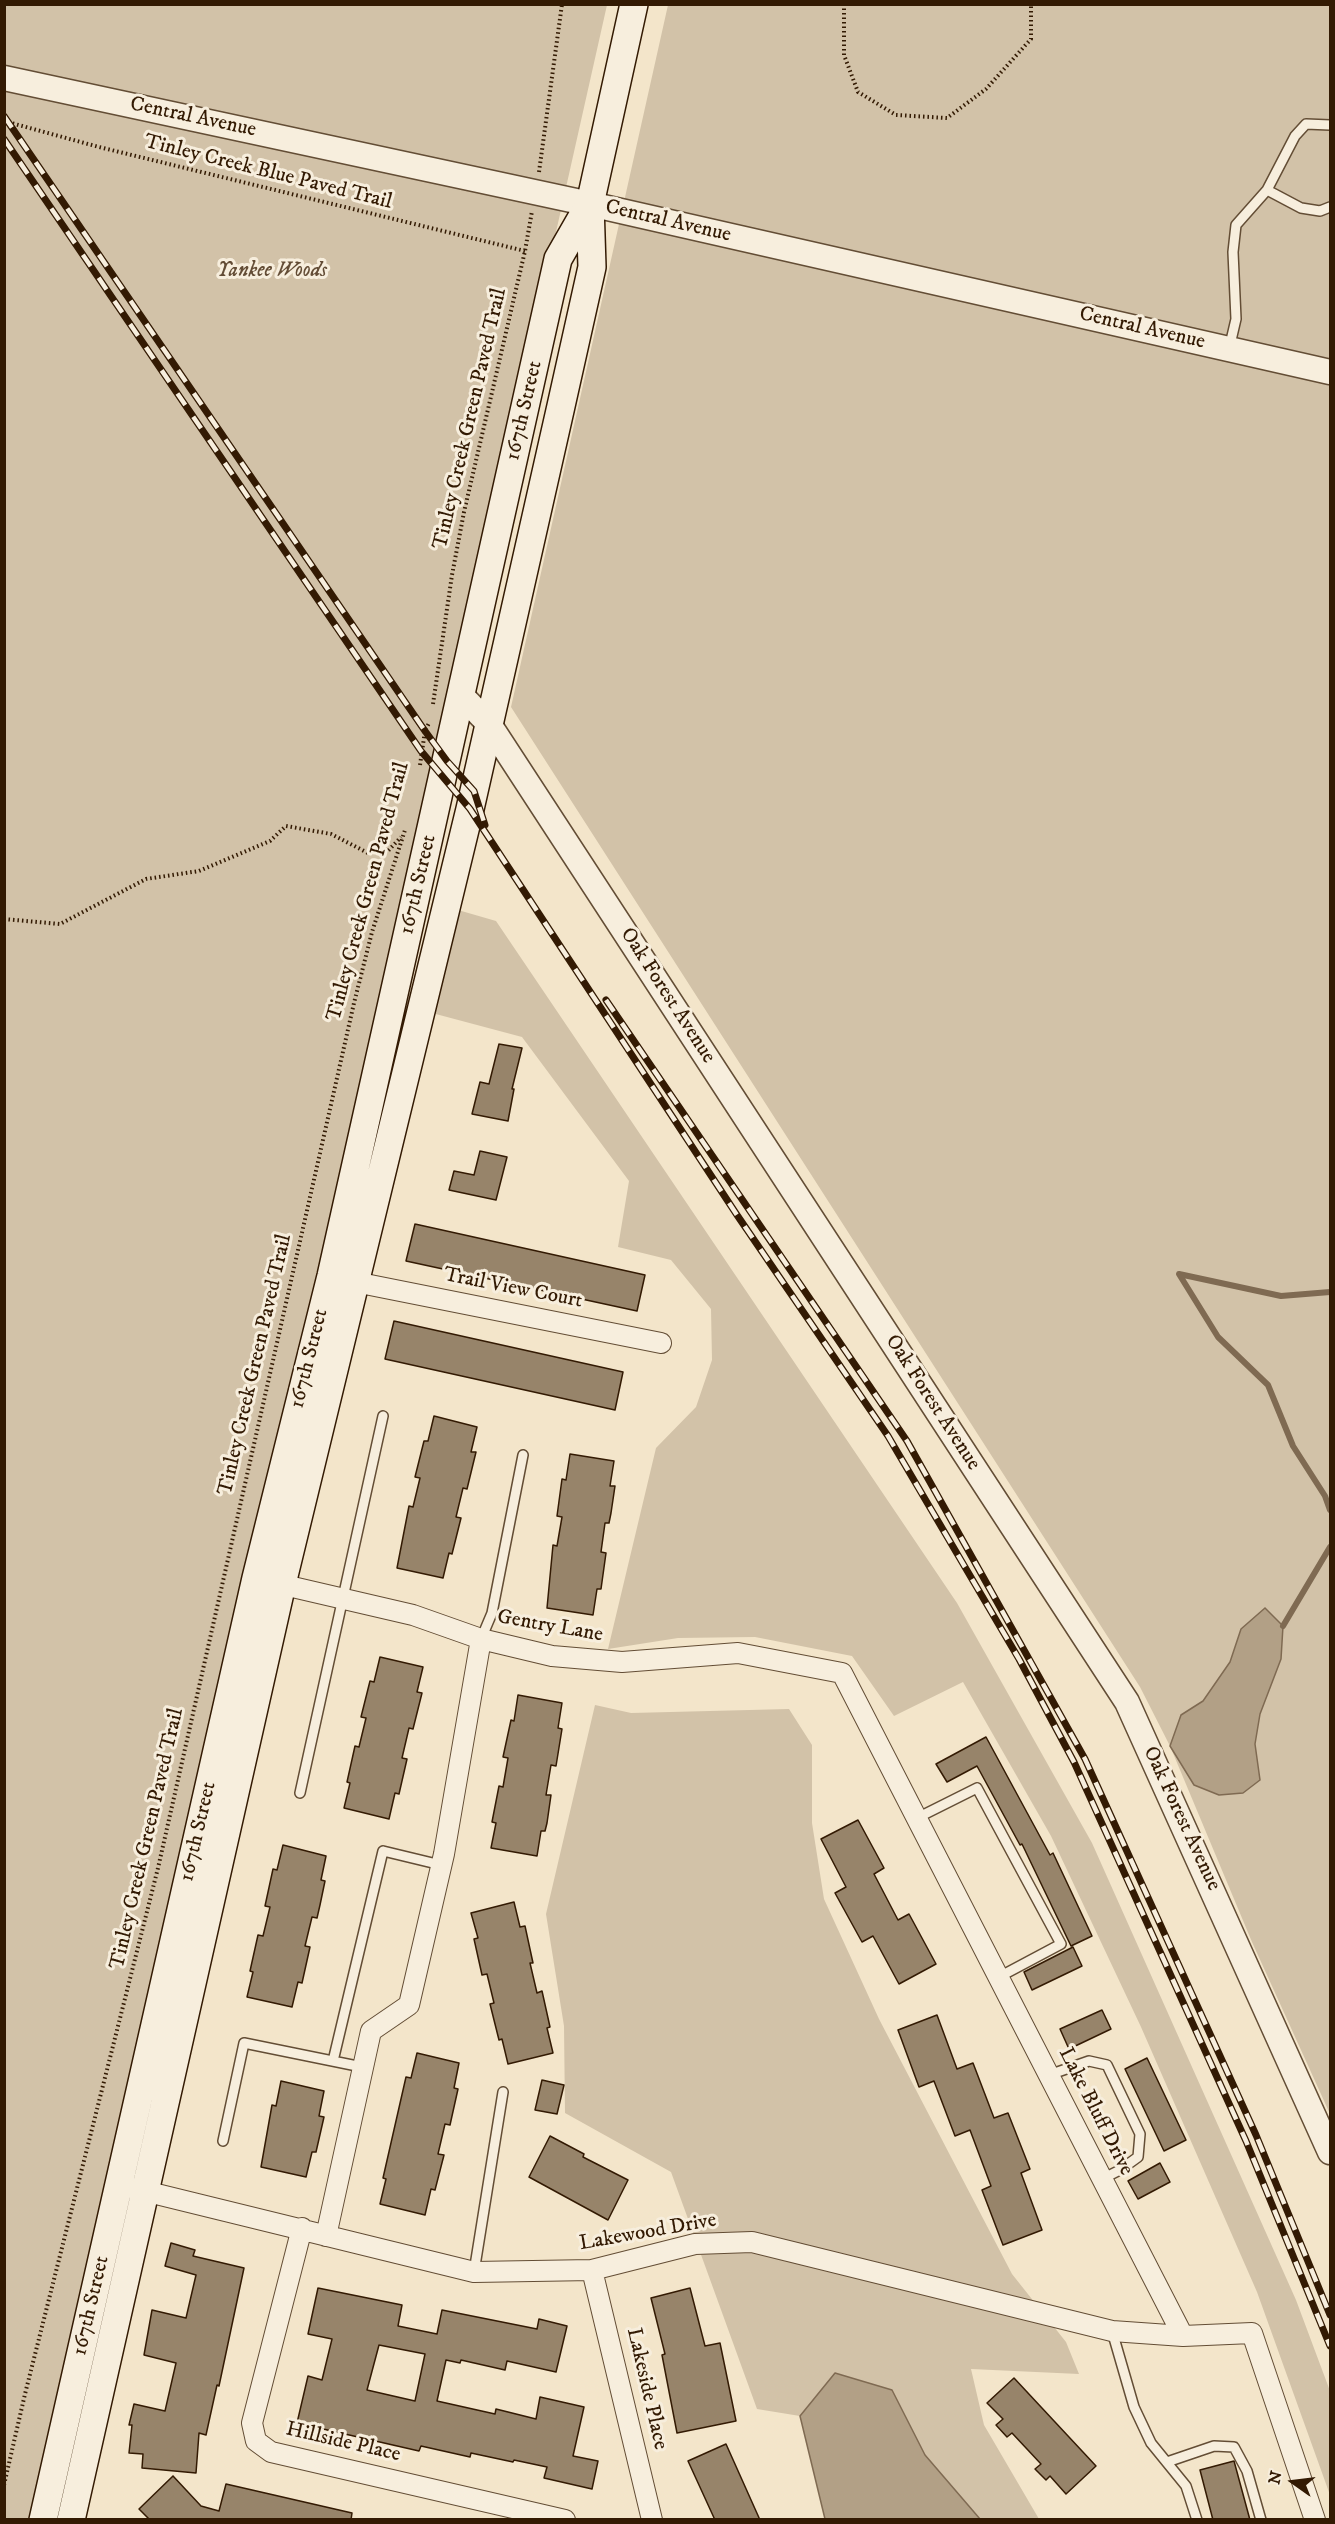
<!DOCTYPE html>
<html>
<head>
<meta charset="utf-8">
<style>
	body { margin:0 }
	#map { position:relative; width:1335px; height:2524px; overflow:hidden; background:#f3e5ca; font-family:"IM FELL DW Pica",serif }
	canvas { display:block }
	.frame { position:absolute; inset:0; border:6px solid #331a03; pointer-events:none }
	.north { position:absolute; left:1263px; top:2452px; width:60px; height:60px; -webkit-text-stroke:4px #f7eedd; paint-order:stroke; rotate:284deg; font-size:16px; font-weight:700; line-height:24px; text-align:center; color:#331a03 }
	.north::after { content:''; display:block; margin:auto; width:21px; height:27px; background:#331a03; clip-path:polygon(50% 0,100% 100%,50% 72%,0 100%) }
</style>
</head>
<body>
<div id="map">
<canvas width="1335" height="2524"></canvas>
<div class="frame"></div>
<div class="north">N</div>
</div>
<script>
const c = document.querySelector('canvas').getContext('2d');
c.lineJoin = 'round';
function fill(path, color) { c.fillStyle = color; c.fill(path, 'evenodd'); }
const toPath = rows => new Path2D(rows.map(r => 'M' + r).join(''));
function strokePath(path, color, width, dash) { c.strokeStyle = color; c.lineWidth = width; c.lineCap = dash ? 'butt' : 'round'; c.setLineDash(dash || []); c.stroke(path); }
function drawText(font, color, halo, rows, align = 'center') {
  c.font = font + ' "IM FELL DW Pica",serif'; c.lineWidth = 6; c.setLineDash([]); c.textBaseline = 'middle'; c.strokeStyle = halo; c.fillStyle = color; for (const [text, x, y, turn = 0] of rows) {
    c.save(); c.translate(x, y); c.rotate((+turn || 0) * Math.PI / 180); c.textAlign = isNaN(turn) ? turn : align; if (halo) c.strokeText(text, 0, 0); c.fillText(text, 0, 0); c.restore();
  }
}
fill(toPath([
	[5,5,607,5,358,1113,33,2519,5,2520],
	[668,5,1330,5,1330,2114,1252,1942,1170,1746,1140,1687,511,707],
	[458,910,496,921,957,1603,1092,1843,1296,2300,1330,2391,1330,2495,1257,2292,1141,2027,1051,1836,963,1682,894,1716,852,1656,755,1637,678,1638,608,1649,656,1448,696,1407,712,1360,711,1309,671,1260,618,1247,629,1181,522,1037,432,1013],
	[595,1705,631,1713,789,1709,812,1745,812,1823,824,1899,879,2019,1012,2274,1066,2342,1079,2374,971,2369,984,2425,1039,2519,980,2519,925,2455,892,2390,835,2373,800,2416,757,2409,671,2172,565,2113,564,2026,546,1914]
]), '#d2c2a8');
const water = toPath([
	[1265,1608,1283,1626,1281,1659,1260,1714,1255,1744,1260,1780,1243,1793,1219,1795,1194,1785,1170,1746,1181,1715,1203,1701,1230,1662,1241,1629,1265,1608],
	[835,2373,892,2390,925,2455,980,2519,825,2519,800,2416,835,2373]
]);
fill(water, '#b2a086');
strokePath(water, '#7f6a52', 1.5);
strokePath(toPath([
	[1330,1292,1281,1296,1179,1274,1218,1337,1268,1385,1293,1446,1325,1496,1330,1510],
	[1283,1626,1330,1547]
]), '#7f6a52', 6);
const building = toPath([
	[499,1044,522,1048,512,1089,514,1089,508,1121,472,1114,480,1082,489,1084,499,1044],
	[480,1151,507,1157,496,1200,449,1190,454,1171,474,1175,480,1151],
	[415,1224,645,1275,637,1311,406,1261,415,1224],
	[394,1321,623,1372,615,1410,385,1359,394,1321],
	[434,1416,477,1427,471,1452,476,1452,467,1489,463,1488,456,1517,461,1518,452,1554,449,1553,443,1578,397,1568,409,1506,413,1507,420,1478,415,1477,424,1441,428,1441,434,1416],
	[570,1454,614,1461,610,1486,615,1486,611,1513,609,1523,605,1523,601,1552,606,1553,601,1589,597,1589,593,1615,547,1608,553,1545,557,1546,562,1517,557,1516,562,1479,566,1480,570,1454],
	[380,1657,423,1667,417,1692,422,1693,413,1729,409,1728,402,1758,407,1759,399,1794,395,1793,389,1819,344,1808,350,1783,347,1782,355,1746,359,1747,366,1718,361,1717,370,1681,374,1682,380,1657],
	[518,1695,562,1703,558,1728,562,1729,556,1766,551,1765,546,1795,551,1795,547,1823,545,1831,541,1831,537,1856,491,1848,496,1823,492,1822,499,1786,503,1787,508,1758,503,1757,511,1720,514,1721,518,1695],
	[986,1737,1050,1855,1053,1853,1092,1936,1071,1946,1022,1844,1020,1845,977,1766,947,1782,936,1764,986,1737],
	[858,1820,884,1868,874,1874,898,1920,909,1914,936,1964,899,1984,873,1936,862,1942,835,1893,846,1887,821,1839,858,1820],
	[283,1845,326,1856,321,1880,325,1881,320,1905,317,1918,312,1917,305,1946,310,1947,302,1983,298,1982,292,2007,247,1997,253,1972,250,1971,258,1935,263,1936,270,1907,265,1906,273,1869,277,1870,283,1845],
	[514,1902,520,1927,525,1926,533,1963,530,1963,537,1993,542,1991,550,2027,547,2028,553,2053,508,2064,502,2039,499,2040,490,2004,494,2003,487,1974,482,1975,474,1939,478,1938,471,1913,514,1902],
	[1073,1947,1082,1966,1032,1990,1024,1972,1073,1947],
	[1102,2010,1111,2029,1069,2049,1060,2029,1102,2010],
	[937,2015,957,2069,973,2063,994,2118,1008,2113,1030,2169,1021,2173,1042,2230,1003,2245,982,2190,991,2186,970,2130,955,2136,934,2081,919,2087,898,2030,937,2015],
	[417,2053,459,2063,454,2088,458,2089,450,2125,445,2124,438,2154,444,2155,435,2190,431,2189,425,2215,380,2204,386,2179,383,2178,406,2077,411,2078,417,2053],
	[1147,2058,1186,2140,1164,2151,1125,2069,1147,2058],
	[542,2080,564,2085,557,2114,535,2110,542,2080],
	[281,2081,324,2091,319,2116,324,2117,316,2152,312,2152,306,2177,261,2167,272,2105,276,2106,281,2081],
	[550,2136,584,2154,583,2157,628,2180,608,2220,529,2177,550,2136],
	[1160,2163,1170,2182,1138,2199,1128,2181,1160,2163],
	[171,2243,195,2250,193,2256,244,2268,219,2386,217,2385,206,2435,199,2433,196,2473,142,2468,143,2454,129,2453,132,2425,129,2425,134,2404,165,2411,176,2363,144,2355,152,2310,186,2318,196,2275,165,2266,171,2243],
	[318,2288,402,2305,398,2326,437,2334,442,2310,537,2329,539,2319,567,2326,556,2372,507,2361,505,2370,461,2360,460,2363,446,2360,437,2401,495,2414,496,2409,536,2419,540,2397,584,2407,573,2456,598,2461,592,2489,544,2478,547,2467,514,2460,513,2462,471,2453,470,2457,421,2446,419,2451,297,2423,308,2376,322,2380,332,2339,308,2334,318,2288],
	[379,2345,425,2354,415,2401,367,2390,379,2345],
	[690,2288,705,2346,720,2343,736,2421,677,2433,662,2355,665,2354,651,2298,690,2288],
	[1014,2378,1096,2466,1066,2494,1050,2476,1046,2480,1035,2469,1041,2464,1012,2433,1007,2437,996,2425,1003,2419,987,2403,1014,2378],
	[726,2444,760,2520,715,2520,688,2461,726,2444],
	[1234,2461,1250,2520,1213,2520,1200,2470,1234,2461],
	[173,2476,201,2506,219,2511,226,2484,352,2513,351,2520,150,2520,139,2509,173,2476]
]);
fill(building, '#97846a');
strokePath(building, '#331a03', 1.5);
const service = toPath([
	[1267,190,1301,208,1320,211,1330,207],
	[1229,349,1236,319,1233,252,1236,225,1267,190,1295,136,1306,124,1330,125],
	[481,1639,492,1613,523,1455],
	[300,1793,383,1416],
	[917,1818,977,1788,1061,1944,999,1977],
	[333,2061,383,1851,441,1865],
	[1049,2075,1089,2061,1107,2065,1140,2134,1138,2157,1120,2170,1102,2179],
	[223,2141,244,2043,362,2067],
	[474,2272,503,2092],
	[1112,2331,1134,2407,1151,2443,1186,2486,1197,2520],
	[1167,2462,1214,2446,1234,2447,1247,2471,1261,2520]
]);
const minor = toPath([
	[355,1282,661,1343],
	[271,1582,413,1615,481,1639,552,1656,622,1662,738,1653,842,1673,1183,2336],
	[132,2188,474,2272,592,2270,695,2244,752,2242,1112,2331,1183,2336,1252,2333,1315,2520],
	[302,2228,252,2423,256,2441,271,2452,565,2520],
	[326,2236,371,2031,409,2005,444,1854,481,1639],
	[592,2270,652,2520]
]);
const tertiary = toPath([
	[4,78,590,204,1330,372],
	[461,695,489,724,1127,1702,1330,2152]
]);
const secondary = toPath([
	[43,2520,256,1578,331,1276,558,259,589,205],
	[71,2520,282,1584,470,809,561,406,592,267,590,204,634,4]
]);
strokePath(service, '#634d35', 12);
strokePath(minor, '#634d35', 22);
strokePath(tertiary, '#634d35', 27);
strokePath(secondary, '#331a03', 30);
strokePath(toPath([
	[844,4,844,55,858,92,896,115,947,118,986,89,1031,39,1031,4],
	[4,121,99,147,525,251],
	[539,172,562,4],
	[433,704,452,575,464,512,525,251,532,211],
	[420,765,425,731,429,723],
	[4,919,60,924,146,879,199,871,270,841,286,826,331,834,368,853,388,851,401,837],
	[4,2485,25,2394,158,1868,354,1003,372,932,405,830]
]), '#331a03', 4, [1.5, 3]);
strokePath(service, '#f7eedd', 9);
strokePath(minor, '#f7eedd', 20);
strokePath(tertiary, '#f7eedd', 24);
strokePath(secondary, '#f7eedd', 27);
const rail = toPath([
	[4,116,425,731,447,761,474,791,485,825],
	[4,139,421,751,470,809,737,1215,888,1436,1019,1659,1074,1762,1246,2141,1330,2346],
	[606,1000,907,1441,1085,1759,1256,2135,1330,2315]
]);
strokePath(rail, '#331a03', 7);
strokePath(rail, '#f7eedd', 4.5, [14]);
drawText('21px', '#331a03', '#f7eedd', [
	["Central Avenue",193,118,12],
	["Tinley Creek Blue Paved Trail",268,173,14],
	["Central Avenue",668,222,13],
	["Central Avenue",1142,329,13],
	["167th Street",525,411,-77],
	["Tinley Creek Green Paved Trail",471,419,-77],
	["167th Street",419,885,-77],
	["Tinley Creek Green Paved Trail",369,892,-75],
	["Oak Forest Avenue",667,996,57],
	["Trail View Court",513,1289,11],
	["167th Street",310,1359,-76],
	["Tinley Creek Green Paved Trail",256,1365,-77],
	["Oak Forest Avenue",932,1403,57],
	["Gentry Lane",550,1627,10],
	["Oak Forest Avenue",1181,1819,65],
	["167th Street",199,1832,-77],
	["Tinley Creek Green Paved Trail",148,1839,-77],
	["Lake Bluff Drive",1095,2112,63],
	["Lakewood Drive",648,2233,-10],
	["167th Street",92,2306,-77],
	["Lakeside Place",646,2389,77],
	["Hillside Place",343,2443,13]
]);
drawText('italic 21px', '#634c35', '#f7eedd', [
	["Yankee Woods",272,272]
]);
</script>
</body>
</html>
